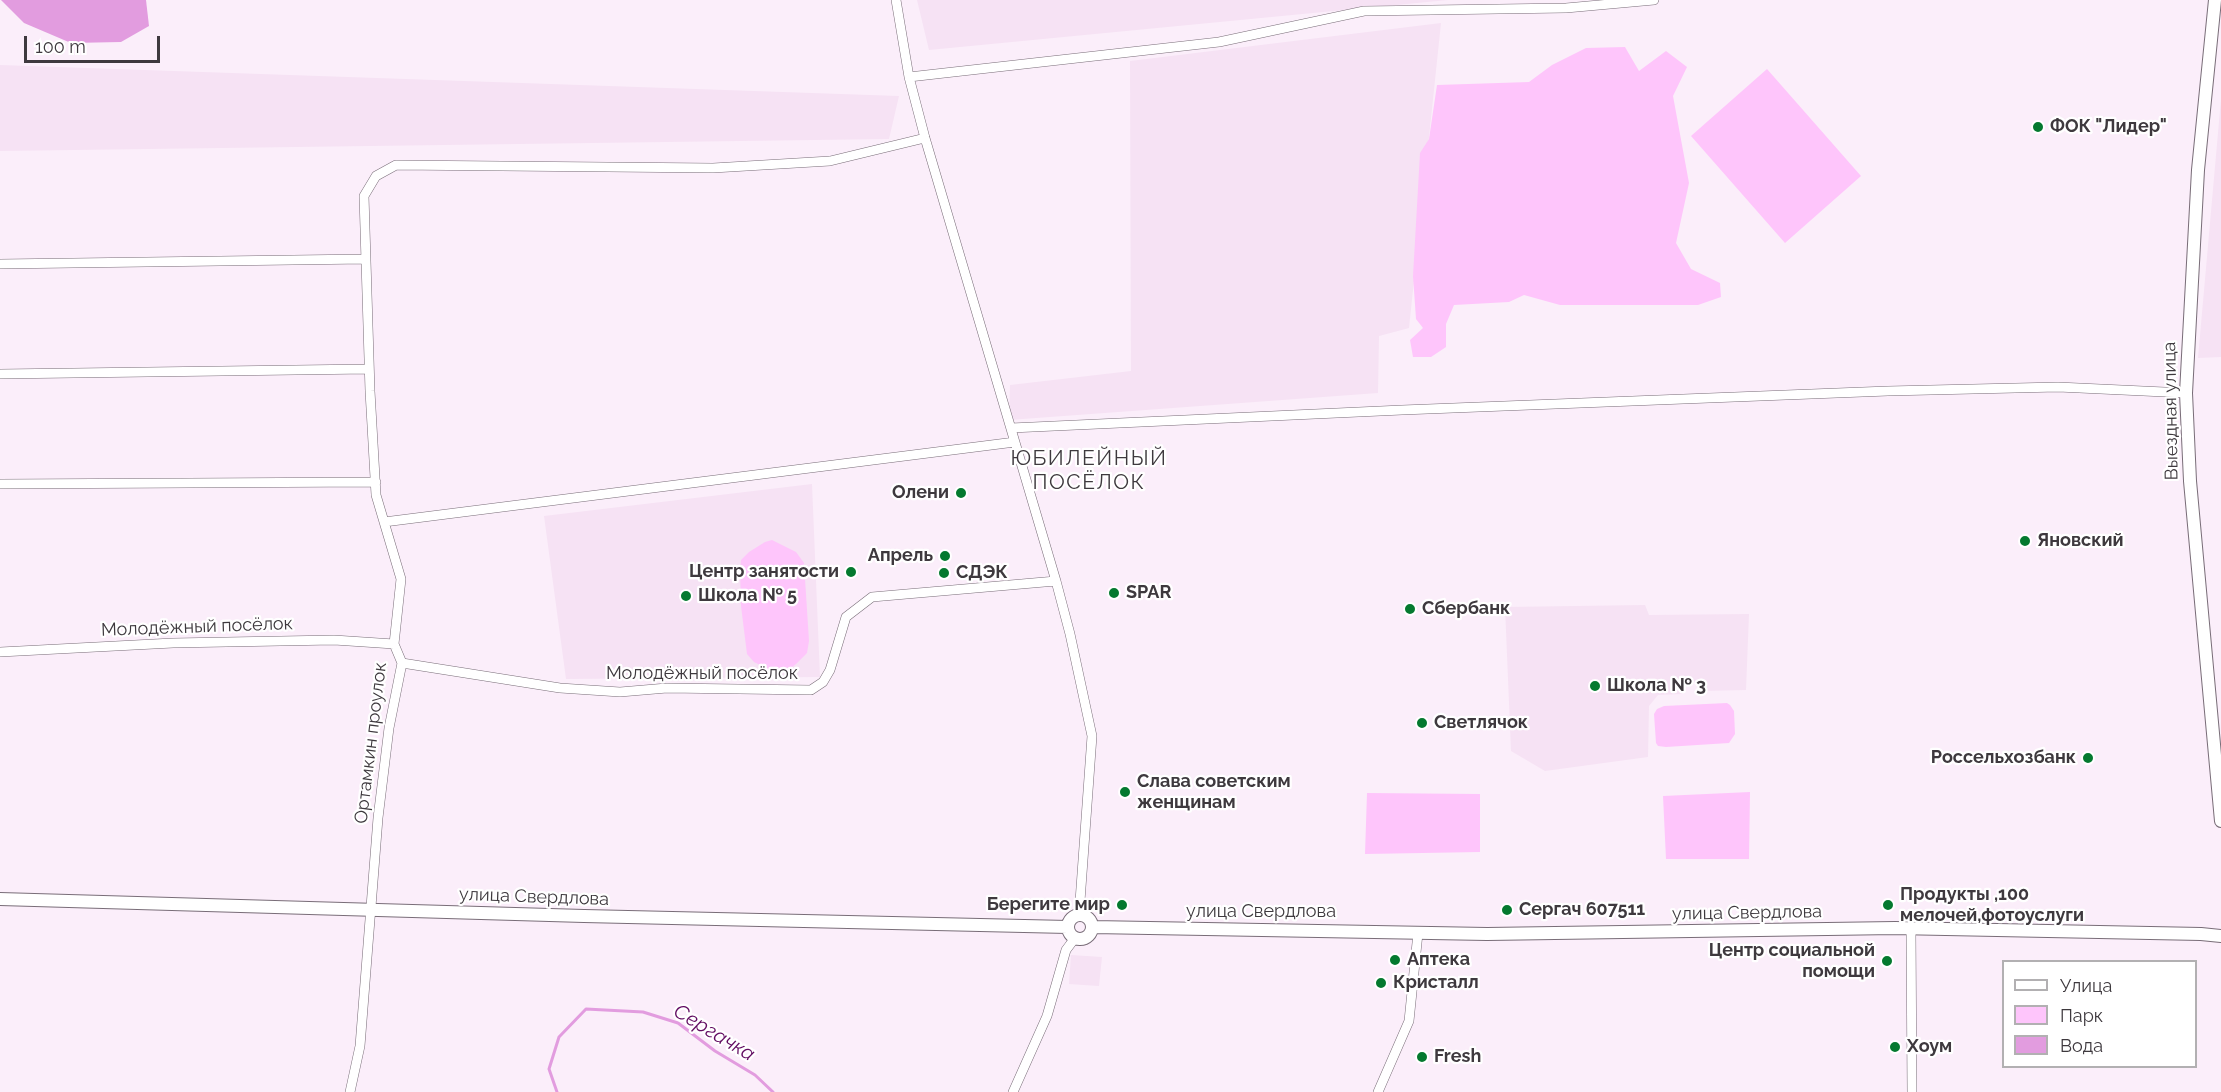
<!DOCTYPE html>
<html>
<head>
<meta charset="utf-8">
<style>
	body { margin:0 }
	#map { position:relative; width:2221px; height:1092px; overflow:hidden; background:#fbeefa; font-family:Raleway,sans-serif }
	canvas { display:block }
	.legend { position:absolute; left:2002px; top:960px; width:195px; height:108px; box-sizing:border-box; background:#fff; border:2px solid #b2b0b2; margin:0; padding:8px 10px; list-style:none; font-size:18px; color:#3e393e }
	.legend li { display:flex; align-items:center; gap:12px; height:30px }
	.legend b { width:30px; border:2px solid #b2b0b2 }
	.scale { position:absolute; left:24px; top:36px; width:136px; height:27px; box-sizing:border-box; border:3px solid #3e393e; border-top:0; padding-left:8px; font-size:18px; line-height:21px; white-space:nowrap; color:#3e393e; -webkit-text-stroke:4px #fff; paint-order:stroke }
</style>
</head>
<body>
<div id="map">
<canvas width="2221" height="1092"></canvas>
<ul class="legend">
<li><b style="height:8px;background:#fff"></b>Улица</li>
<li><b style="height:16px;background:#fec5fb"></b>Парк</li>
<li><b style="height:16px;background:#e29cdf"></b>Вода</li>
</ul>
<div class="scale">100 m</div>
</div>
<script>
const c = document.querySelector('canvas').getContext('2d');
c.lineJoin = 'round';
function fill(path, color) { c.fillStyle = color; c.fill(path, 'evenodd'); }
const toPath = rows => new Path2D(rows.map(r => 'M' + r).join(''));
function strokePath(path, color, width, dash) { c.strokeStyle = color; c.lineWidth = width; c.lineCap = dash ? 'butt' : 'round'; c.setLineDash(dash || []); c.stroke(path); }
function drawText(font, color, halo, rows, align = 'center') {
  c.font = font + ' Raleway,sans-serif'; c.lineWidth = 4.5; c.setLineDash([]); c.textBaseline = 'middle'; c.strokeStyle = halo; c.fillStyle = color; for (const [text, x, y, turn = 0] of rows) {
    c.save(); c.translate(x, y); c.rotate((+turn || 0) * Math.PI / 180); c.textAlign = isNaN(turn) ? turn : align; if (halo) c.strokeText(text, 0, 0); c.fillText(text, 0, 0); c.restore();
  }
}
fill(toPath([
	[917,0,1448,0,929,50],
	[1441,23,1409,328,1379,336,1378,393,1009,420,1010,385,1131,371,1130,61],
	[0,65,899,96,889,139,0,151],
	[2221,99,2221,357,2198,358],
	[812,484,820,677,566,679,544,516],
	[1645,605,1649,615,1749,614,1746,690,1701,691,1700,682,1681,683,1682,694,1658,695,1649,706,1648,757,1545,771,1511,751,1505,607],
	[1071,955,1102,957,1099,986,1069,984]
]), '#f6e2f4');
fill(toPath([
	[1625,47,1639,71,1666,51,1687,67,1673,96,1689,183,1676,243,1691,269,1720,283,1721,297,1698,305,1560,305,1524,295,1509,302,1454,305,1446,324,1446,347,1431,357,1413,357,1410,340,1423,328,1416,319,1413,276,1420,153,1429,139,1437,85,1529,82,1552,65,1586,48],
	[1767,69,1861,176,1785,243,1691,136],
	[772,540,796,552,804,563,809,641,807,653,796,664,792,667,772,671,754,662,747,654,741,606,740,570,741,560,749,552,765,542],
	[1727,703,1730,705,1734,711,1735,734,1729,743,1666,747,1658,746,1656,743,1654,714,1657,709,1664,706],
	[1750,792,1749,859,1666,859,1663,796],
	[1367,793,1480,794,1480,852,1365,854]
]), '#fec5fb');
fill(toPath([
	[1,0,146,0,149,26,121,42,71,43,24,23]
]), '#e29cdf');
strokePath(toPath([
	[557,1092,549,1069,559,1037,586,1009,643,1012,678,1023,715,1051,755,1075,773,1092]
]), '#e29cdf', 3);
const minor = toPath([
	[896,0,909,77,925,138,1056,581,1070,634,1092,736,1079,915],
	[909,77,1219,42,1364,11,1566,8,1654,0],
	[0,264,366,259],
	[0,374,369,369],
	[1011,428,1402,410,1888,391,2058,387,2186,393],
	[0,484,376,482],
	[384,522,1015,442],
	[0,652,173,643,334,640,394,644],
	[402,663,560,688,620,692,667,688,811,690,823,682,830,670,846,617,872,597,1056,581],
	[1911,929,1912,1092],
	[350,1092,360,1046,378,818,389,728,402,663,394,644,401,579,376,495,370,391,364,196,376,176,396,165,713,168,830,161,925,138],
	[1013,1092,1047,1016,1066,950,1075,938],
	[1378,1092,1409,1021,1418,933]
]);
const tertiary = toPath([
	[2215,0,2198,170,2186,393,2190,481,2221,821],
	[0,899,584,916,1068,927],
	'1068 927a12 12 0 1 1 24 0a12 12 0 1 1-24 0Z',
	[1093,927,1487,934,1895,928,2201,934,2221,936]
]);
strokePath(minor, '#796d78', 10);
strokePath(tertiary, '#796d78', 14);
strokePath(minor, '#fff', 9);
strokePath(tertiary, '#fff', 12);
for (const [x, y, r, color] of [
	[2038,127,6,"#04792f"],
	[961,493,6,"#04792f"],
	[2025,541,6,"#04792f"],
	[945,556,6,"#04792f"],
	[851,572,6,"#04792f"],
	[944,573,6,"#04792f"],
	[1114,593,6,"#04792f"],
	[686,596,6,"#04792f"],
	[1410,609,6,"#04792f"],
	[1595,686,6,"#04792f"],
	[1422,723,6,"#04792f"],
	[2088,758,6,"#04792f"],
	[1125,792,6,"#04792f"],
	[1122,905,6,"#04792f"],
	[1888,905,6,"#04792f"],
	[1507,910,6,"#04792f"],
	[1395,960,6,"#04792f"],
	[1887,961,6,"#04792f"],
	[1381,983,6,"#04792f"],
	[1895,1047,6,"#04792f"],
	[1422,1057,6,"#04792f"]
]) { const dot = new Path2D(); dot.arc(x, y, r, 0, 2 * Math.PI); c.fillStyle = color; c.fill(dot); strokePath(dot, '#fff', 2); }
drawText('bold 18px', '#3e393e', '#fff', [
	["ФОК \"Лидер\"",2050,127],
	["Олени",949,493,"right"],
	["Яновский",2037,541],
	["Апрель",933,556,"right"],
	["Центр занятости",839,572,"right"],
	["СДЭК",956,573],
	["SPAR",1126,593],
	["Школа № 5",698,596],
	["Сбербанк",1422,609],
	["Школа № 3",1607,686],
	["Светлячок",1434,723],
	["Россельхозбанк",2076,758,"right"],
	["Слава советским",1137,782],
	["женщинам",1137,803],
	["Продукты ,100",1900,895],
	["мелочей,фотоуслуги",1900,916],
	["Берегите мир",1110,905,"right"],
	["Сергач 607511",1519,910],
	["Центр социальной",1875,951,"right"],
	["помощи",1875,972,"right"],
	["Аптека",1407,960],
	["Кристалл",1393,983],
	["Хоум",1907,1047],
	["Fresh",1434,1057]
], 'left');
drawText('18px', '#3e393e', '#fff', [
	["Выездная улица",2171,411,-91],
	["Молодёжный посёлок",197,627,-2],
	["Молодёжный посёлок",702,674],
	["Ортамкин проулок",371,743,-83],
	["улица Свердлова",534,897,2],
	["улица Свердлова",1261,912],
	["улица Свердлова",1747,913,-1]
]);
drawText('italic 20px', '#610b61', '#fff', [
	["Сергачка",714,1033,31]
]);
c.letterSpacing = '1.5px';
drawText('21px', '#3e393e', '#fff', [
	["ЮБИЛЕЙНЫЙ",1089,459],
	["ПОСЁЛОК",1089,483]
]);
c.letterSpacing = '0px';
</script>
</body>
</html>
